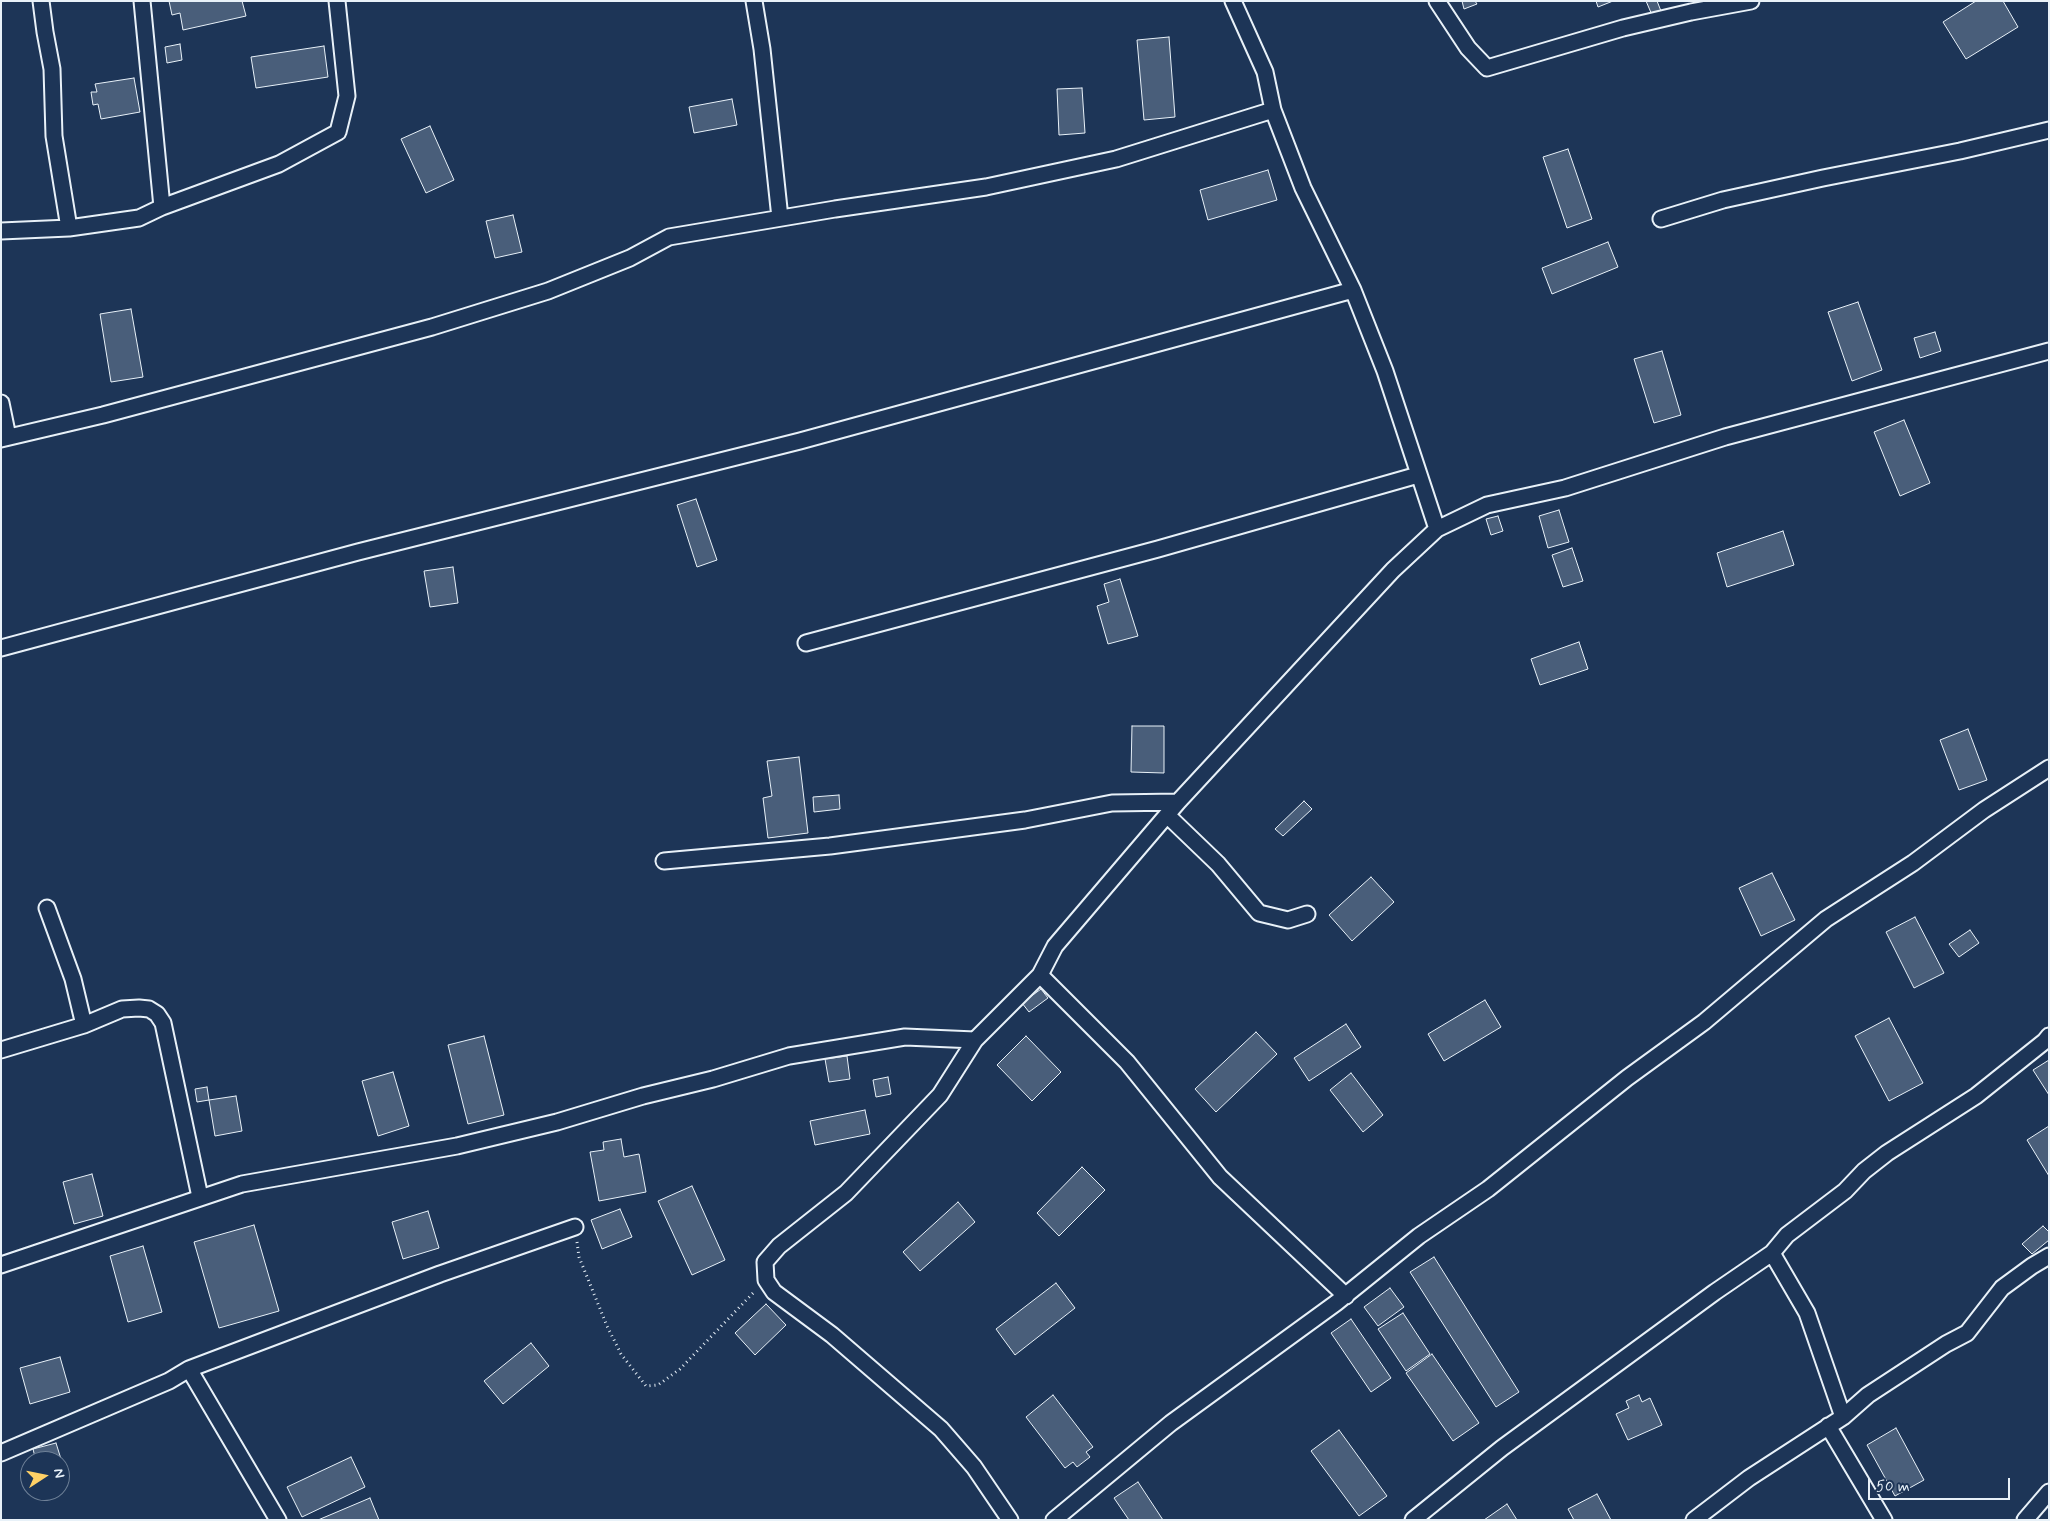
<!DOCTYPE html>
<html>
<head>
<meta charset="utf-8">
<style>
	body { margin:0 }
	#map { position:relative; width:2050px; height:1521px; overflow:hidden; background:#1d3557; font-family:Mynerve,sans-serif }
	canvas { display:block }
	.frame { position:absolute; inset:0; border:2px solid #e8f1f8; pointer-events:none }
	.north { position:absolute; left:20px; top:1451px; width:50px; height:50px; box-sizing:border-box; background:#1d3557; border:1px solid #6e8097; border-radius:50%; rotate:79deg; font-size:14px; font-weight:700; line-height:20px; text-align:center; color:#e8f1f8 }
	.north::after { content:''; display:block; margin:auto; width:18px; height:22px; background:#ffd166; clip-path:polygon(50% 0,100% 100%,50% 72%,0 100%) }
	.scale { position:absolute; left:1868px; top:1478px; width:142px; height:22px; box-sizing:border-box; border:2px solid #e8f1f8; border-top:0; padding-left:6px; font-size:15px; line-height:18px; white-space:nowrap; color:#e8f1f8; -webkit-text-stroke:4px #1d3557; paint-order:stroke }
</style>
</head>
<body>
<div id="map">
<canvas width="2050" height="1521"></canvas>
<div class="frame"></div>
<div class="north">N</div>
<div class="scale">50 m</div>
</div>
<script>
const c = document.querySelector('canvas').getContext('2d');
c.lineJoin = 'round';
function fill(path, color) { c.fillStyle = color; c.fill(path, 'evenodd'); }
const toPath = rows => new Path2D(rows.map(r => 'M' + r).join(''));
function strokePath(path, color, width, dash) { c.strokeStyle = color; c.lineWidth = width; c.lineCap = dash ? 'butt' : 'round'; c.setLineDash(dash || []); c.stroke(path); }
const building = toPath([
	[169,1,242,1,246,16,183,30,180,13,172,15,169,1],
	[1462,1,1475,1,1477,4,1464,9,1462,1],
	[1596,1,1613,1,1598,7,1596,1],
	[1646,1,1657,1,1661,11,1652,15,1646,1],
	[1976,1,2003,1,2018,27,1966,59,1943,22,1976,1],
	[1169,37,1175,117,1144,120,1137,40,1169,37],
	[180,44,182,60,167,63,165,47,180,44],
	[324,46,328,77,256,88,251,57,324,46],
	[134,78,140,112,101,119,98,104,93,105,91,92,97,92,95,84,134,78],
	[1082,88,1085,133,1059,135,1057,89,1082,88],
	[732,99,737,125,694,133,689,107,732,99],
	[430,126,454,180,426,193,401,139,430,126],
	[1568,149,1592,219,1567,228,1543,157,1568,149],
	[1268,170,1277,200,1208,220,1200,190,1268,170],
	[513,215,522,252,495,258,486,221,513,215],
	[1608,242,1618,267,1552,294,1542,268,1608,242],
	[1858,302,1882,370,1852,381,1828,312,1858,302],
	[131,309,143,377,111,382,100,314,131,309],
	[1935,332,1941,351,1920,358,1914,338,1935,332],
	[1662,351,1681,415,1654,423,1634,359,1662,351],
	[1904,420,1930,483,1900,496,1874,432,1904,420],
	[696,499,717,560,697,567,677,505,696,499],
	[1559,510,1569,542,1548,548,1539,516,1559,510],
	[1498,516,1503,531,1491,535,1486,519,1498,516],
	[1783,531,1794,565,1727,587,1717,553,1783,531],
	[1572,548,1583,581,1563,587,1552,555,1572,548],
	[453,567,458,603,430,607,424,571,453,567],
	[1120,579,1138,636,1108,644,1097,606,1109,602,1104,584,1120,579],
	[1579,642,1588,669,1540,685,1531,659,1579,642],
	[1132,726,1164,726,1164,773,1131,772,1132,726],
	[1968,729,1987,780,1959,790,1940,740,1968,729],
	[799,757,808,833,768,838,763,798,772,796,767,761,799,757],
	[839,795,840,809,814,812,813,797,839,795],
	[1304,801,1312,809,1283,836,1275,829,1304,801],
	[1772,873,1795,920,1761,936,1739,888,1772,873],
	[1371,877,1394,902,1352,941,1329,915,1371,877],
	[1915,917,1944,973,1914,988,1886,932,1915,917],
	[1970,930,1979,943,1959,957,1949,944,1970,930],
	[1041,989,1048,998,1029,1012,1022,1003,1041,989],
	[1485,1000,1501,1027,1444,1061,1428,1034,1485,1000],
	[1889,1018,1923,1083,1889,1101,1855,1036,1889,1018],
	[1346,1024,1361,1047,1309,1081,1294,1058,1346,1024],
	[1256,1032,1277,1054,1216,1112,1195,1089,1256,1032],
	[484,1036,504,1115,468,1124,448,1045,484,1036],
	[1026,1036,1061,1072,1032,1101,997,1065,1026,1036],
	[847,1056,850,1079,829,1082,825,1059,847,1056],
	[2049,1060,2049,1095,2033,1070,2049,1060],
	[393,1072,409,1126,378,1136,362,1081,393,1072],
	[1351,1073,1383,1115,1363,1132,1330,1090,1351,1073],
	[888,1077,891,1094,876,1097,873,1080,888,1077],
	[207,1087,209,1100,197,1102,195,1089,207,1087],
	[236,1096,242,1131,215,1136,209,1100,236,1096],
	[865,1110,870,1134,815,1145,810,1121,865,1110],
	[2049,1126,2049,1176,2027,1140,2049,1126],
	[621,1139,624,1157,639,1154,646,1192,599,1201,590,1152,604,1150,603,1142,621,1139],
	[1082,1167,1105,1190,1059,1236,1037,1213,1082,1167],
	[92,1174,103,1216,74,1224,63,1182,92,1174],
	[692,1186,725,1260,692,1275,658,1201,692,1186],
	[958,1202,975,1222,920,1271,903,1252,958,1202],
	[620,1209,632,1237,602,1249,591,1220,620,1209],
	[428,1211,439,1248,403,1259,392,1222,428,1211],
	[254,1225,279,1311,219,1328,194,1242,254,1225],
	[2043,1226,2049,1232,2049,1240,2032,1254,2022,1244,2043,1226],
	[143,1246,162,1312,128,1322,110,1256,143,1246],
	[1434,1257,1519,1392,1496,1407,1410,1272,1434,1257],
	[1056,1283,1075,1308,1015,1355,996,1329,1056,1283],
	[1390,1288,1404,1307,1378,1326,1364,1307,1390,1288],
	[766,1304,786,1325,755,1355,735,1333,766,1304],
	[1403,1313,1430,1354,1406,1371,1378,1329,1403,1313],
	[1351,1319,1391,1378,1371,1392,1331,1333,1351,1319],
	[531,1343,549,1366,503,1404,484,1381,531,1343],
	[1432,1354,1479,1423,1453,1441,1406,1373,1432,1354],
	[60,1357,70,1392,30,1404,20,1368,60,1357],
	[1053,1395,1093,1447,1086,1452,1090,1457,1077,1467,1073,1462,1065,1468,1026,1417,1053,1395],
	[1639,1395,1642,1402,1650,1398,1662,1425,1628,1440,1616,1414,1629,1408,1626,1401,1639,1395],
	[1896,1428,1924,1480,1895,1496,1867,1445,1896,1428],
	[1339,1430,1387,1496,1359,1516,1311,1451,1339,1430],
	[56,1443,61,1459,36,1461,33,1449,56,1443],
	[351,1457,365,1487,302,1517,287,1487,351,1457],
	[1138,1482,1163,1520,1129,1520,1114,1498,1138,1482],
	[1597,1494,1611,1520,1574,1520,1568,1509,1597,1494],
	[370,1498,379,1520,318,1520,370,1498],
	[1507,1504,1517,1520,1484,1520,1507,1504]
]);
fill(building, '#495e7a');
strokePath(building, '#e8f1f8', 1);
const minor = toPath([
	[41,1,45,32,52,69,54,136,69,228],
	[142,1,162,207],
	[754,1,762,49,780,218],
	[1233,1,1265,72,1273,110,1303,188,1353,290,1385,371,1437,529],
	[1437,1,1468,48,1487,68,1623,28,1691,12,1751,1],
	[1661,219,1723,200,1823,178,1960,151,2049,130],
	[1,231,69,228,139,218,162,207,279,164,338,132,347,96,337,1],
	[1,403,8,437],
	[1,439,103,415,432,327,548,291,630,258,669,237,835,209,986,187,1116,159,1273,110],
	[806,643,1158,549,1418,475],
	[1,648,358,552,800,441,1353,290],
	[1167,815,1218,864,1259,913,1288,920,1307,914],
	[664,861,830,846,1025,820,1112,803,1178,802],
	[47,908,73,979,84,1025],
	[1040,975,1127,1062,1220,1177,1346,1296],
	[1,1050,84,1025,122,1009,139,1008,149,1009,157,1014,163,1023,200,1197],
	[1772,1253,1807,1313,1843,1417],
	[1,1265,242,1184,457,1146,557,1122,643,1096,713,1079,789,1056,905,1037,975,1040],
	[189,1369,440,1274,575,1227],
	[1828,1426,1884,1520],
	[1,1453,169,1381,189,1369,278,1520],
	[1010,1520,974,1467,941,1429,832,1335,774,1292,766,1280,765,1262,779,1246,846,1193,940,1095,975,1040,1040,975,1055,946,1178,802,1393,570,1437,529,1487,505,1565,488,1725,437,2049,351],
	[1054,1520,1171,1423,1336,1303,1419,1236,1488,1189,1627,1078,1704,1022,1826,919,1913,863,1984,810,2049,768],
	[1413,1520,1502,1448,1715,1292,1772,1253,1787,1235,1845,1191,1864,1171,1887,1153,1976,1096,2045,1041,2049,1036],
	[1694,1520,1749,1478,1843,1417,1868,1395,1946,1344,1967,1333,2002,1288,2032,1266,2049,1256],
	[2025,1520,2049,1492]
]);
strokePath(minor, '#e8f1f8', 19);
strokePath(toPath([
	[577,1242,579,1257,607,1326,621,1354,646,1386,658,1385,680,1369,755,1291]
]), '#e8f1f8', 3, [1, 4]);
strokePath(minor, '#1d3557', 15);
</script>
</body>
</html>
